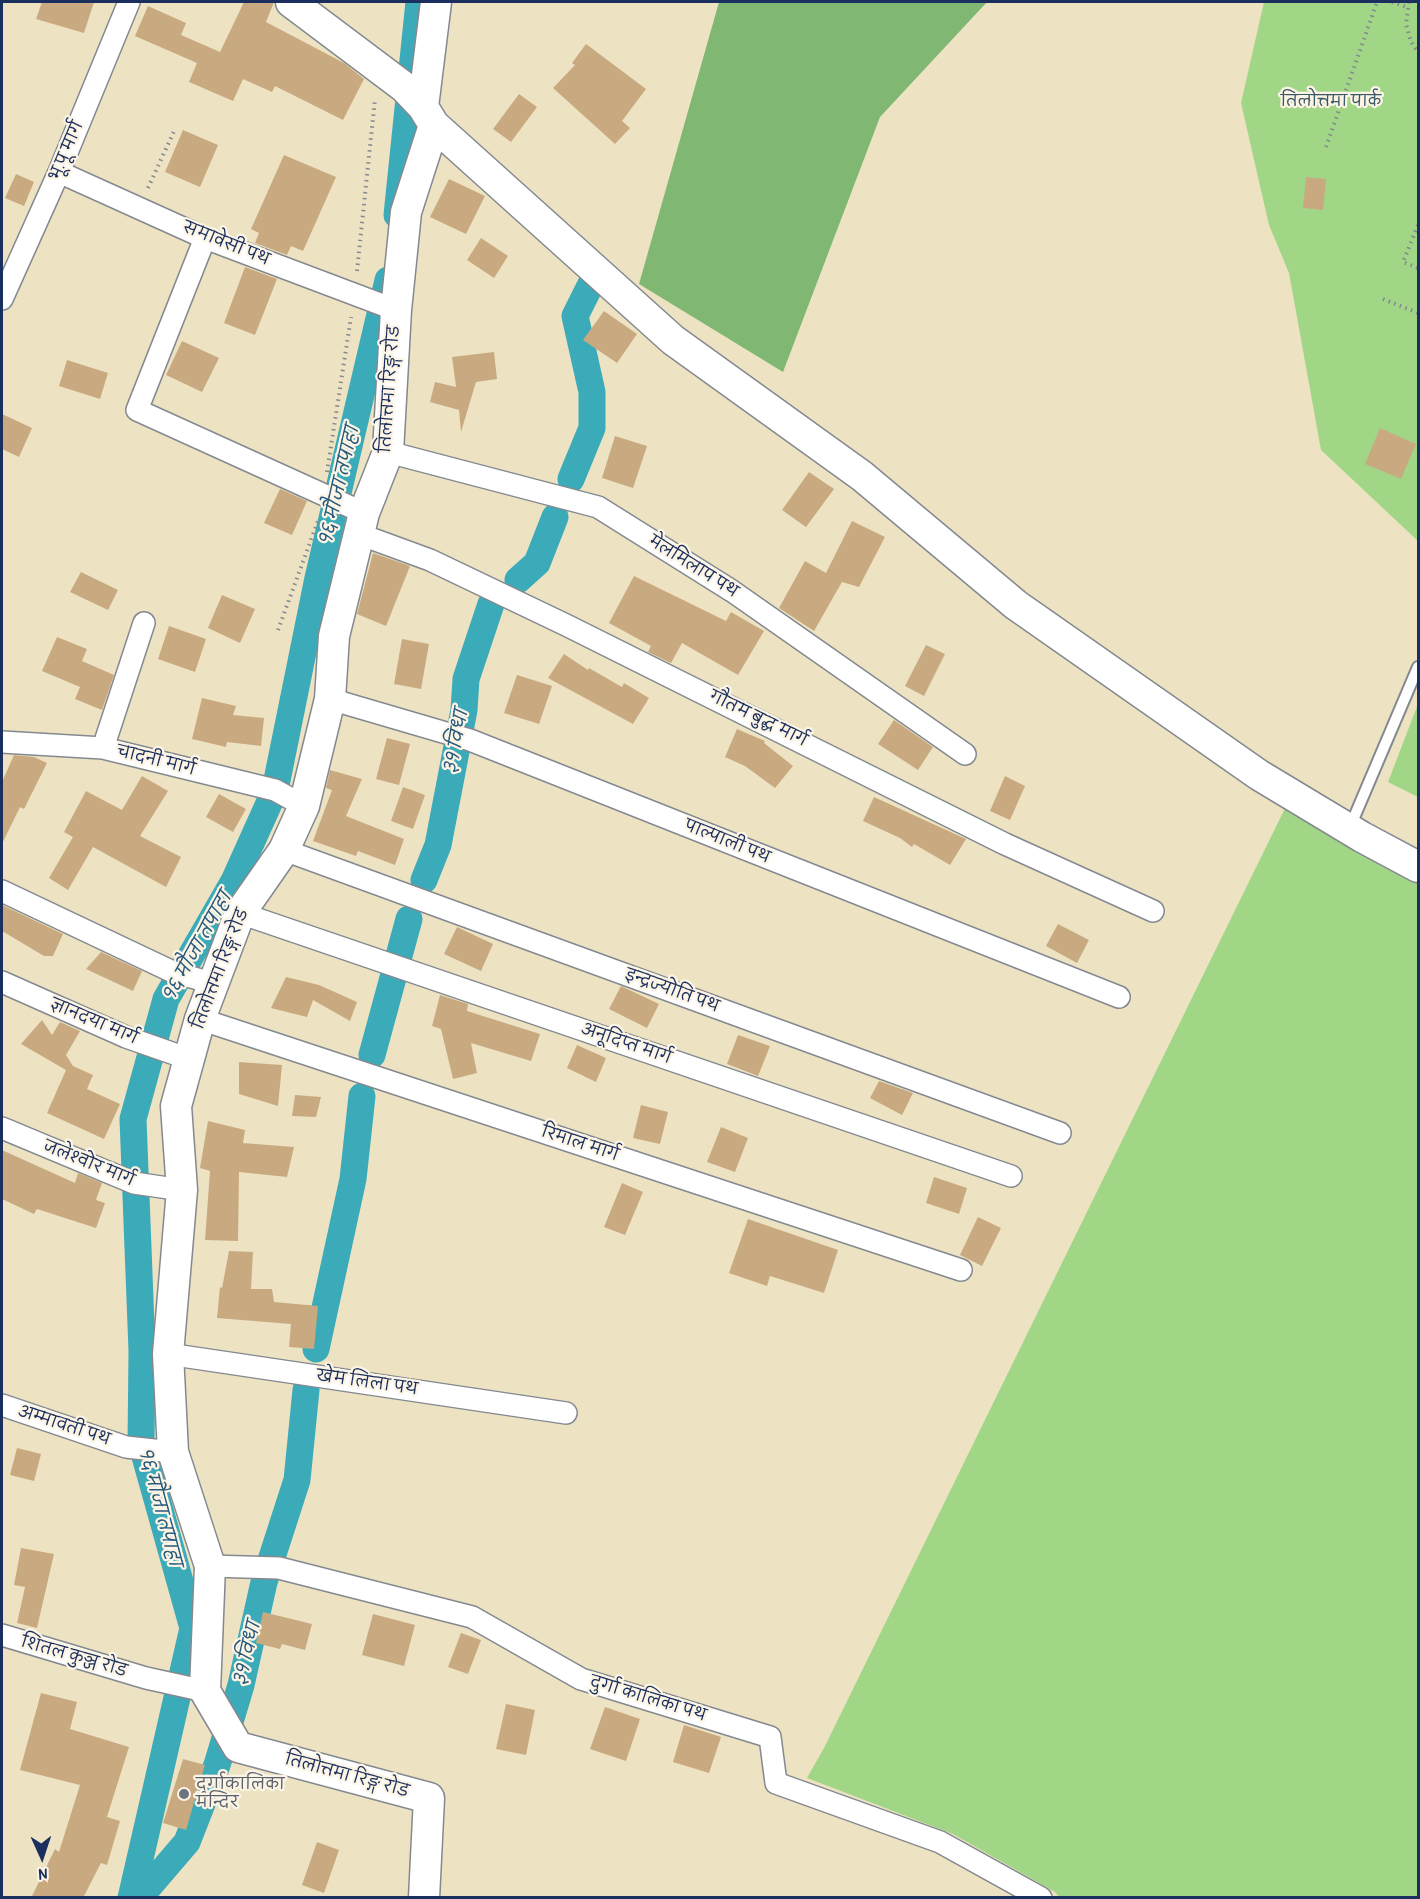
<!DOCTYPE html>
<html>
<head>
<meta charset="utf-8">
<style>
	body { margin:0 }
	#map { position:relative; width:1420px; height:1899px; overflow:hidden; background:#ede3c3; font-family:"Patrick Hand",sans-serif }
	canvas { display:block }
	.frame { position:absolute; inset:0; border:3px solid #1b2f5e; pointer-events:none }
	.north { position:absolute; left:12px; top:1827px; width:60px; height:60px; -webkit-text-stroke:4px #fcf5e5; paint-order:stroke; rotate:177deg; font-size:16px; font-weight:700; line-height:24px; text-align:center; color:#1b2f5e }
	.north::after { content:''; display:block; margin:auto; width:21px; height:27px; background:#1b2f5e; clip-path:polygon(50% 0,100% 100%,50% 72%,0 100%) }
</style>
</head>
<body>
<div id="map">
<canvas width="1420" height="1899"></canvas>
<div class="frame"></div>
<div class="north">N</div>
</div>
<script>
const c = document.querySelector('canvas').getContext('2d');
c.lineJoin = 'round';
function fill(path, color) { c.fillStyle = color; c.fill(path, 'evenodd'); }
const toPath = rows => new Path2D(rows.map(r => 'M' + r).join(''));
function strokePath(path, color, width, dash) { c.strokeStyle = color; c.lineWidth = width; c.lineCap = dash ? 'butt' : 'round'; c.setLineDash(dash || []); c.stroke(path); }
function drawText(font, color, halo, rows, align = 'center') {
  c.font = font + ' "Patrick Hand","Playpen Sans Deva",sans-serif'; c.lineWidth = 4.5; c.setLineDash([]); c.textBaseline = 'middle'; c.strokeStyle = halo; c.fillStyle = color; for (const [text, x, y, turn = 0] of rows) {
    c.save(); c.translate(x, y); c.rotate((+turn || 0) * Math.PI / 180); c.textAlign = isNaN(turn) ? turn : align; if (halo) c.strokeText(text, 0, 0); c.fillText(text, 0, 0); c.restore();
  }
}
fill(toPath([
	[1264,2,1418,2,1418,541,1321,450,1289,273,1269,225,1241,103],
	[1418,704,1418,797,1388,782],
	[1292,794,1418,867,1418,1897,1059,1897,1055,1892,953,1834,807,1778,824,1748]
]), '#a1d686');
fill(toPath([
	[719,2,987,2,880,117,783,372,639,284]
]), '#80b773');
strokePath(toPath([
	[397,215,419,2],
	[571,479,592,428,592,392,575,316,592,282],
	[518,580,537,563,555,517],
	[424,880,438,845,464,710,466,679,491,604],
	[372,1055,409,919],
	[316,1349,353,1179,362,1096],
	[131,1898,193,1628,141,1442,142,1351,133,1119,166,999,234,881,275,790,318,578,388,280],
	[139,1898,187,1842,217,1765,241,1685,264,1582,297,1480,306,1390]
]), '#3cabb9', 27);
fill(toPath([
	[42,2,94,2,84,33,36,19],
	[244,2,274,2,266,22,344,63,364,79,343,120,275,86,272,92,243,79,233,101,189,82,197,63,135,36,148,6,186,23,181,35,220,52],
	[586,44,646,89,622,121,630,128,615,144,553,88,575,65,572,63],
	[519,94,537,107,511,142,493,129],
	[183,130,218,145,200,187,165,172],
	[284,155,336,177,303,251,291,246,287,255,255,243,259,233,251,229],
	[16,174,34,182,24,206,5,198],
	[1306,177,1326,179,1323,210,1303,208],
	[449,179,485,196,466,234,430,217],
	[481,238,508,256,494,278,467,260],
	[245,267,277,279,255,335,224,323],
	[604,311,637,334,617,363,583,340],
	[182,341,219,358,202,392,166,375],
	[494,352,497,379,476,382,461,432,459,410,430,402,435,382,456,387,452,357],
	[67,360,108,373,100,399,59,386],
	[2,414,32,428,19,457,2,449],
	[1380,428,1416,444,1401,479,1365,464],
	[615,436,647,446,633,488,602,478],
	[809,472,834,489,806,527,782,510],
	[280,489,307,501,292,535,264,523],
	[852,521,885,537,859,587,842,582,814,631,779,608,805,561,826,573],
	[373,553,410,566,386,626,357,614],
	[81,572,118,590,108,610,70,592],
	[634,576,726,621,731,612,764,631,738,675,682,643,671,663,648,652,651,646,609,623],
	[222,595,255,609,240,643,208,628],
	[169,626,206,639,195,672,158,659],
	[57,637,87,649,82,661,114,675,102,710,75,699,80,687,42,671],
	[402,639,429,644,421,689,394,684],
	[926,645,945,654,924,696,905,686],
	[564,654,588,670,589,668,622,687,624,683,649,698,633,724,548,678],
	[517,675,552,686,539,724,504,713],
	[202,698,236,706,233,715,264,718,261,746,227,742,226,747,192,739],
	[894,720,933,747,918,770,878,744],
	[737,729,765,741,764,743,793,766,775,788,745,766,725,757],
	[387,738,410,744,399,785,376,779],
	[14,755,34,757,47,763,24,809,20,807,2,844,2,782],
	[330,770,362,779,346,816,404,839,395,865,358,851,356,856,313,841,332,790,326,788],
	[142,776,168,791,140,836,181,857,166,887,93,847,68,890,49,878,73,837,64,832,86,791,122,810],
	[1005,776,1025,786,1010,820,990,811],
	[403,787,425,795,413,829,391,821],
	[219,794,246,809,233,832,206,817],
	[874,797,966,839,950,865,914,844,912,847,900,838,863,821],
	[2,905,63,934,53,956,44,956,2,931],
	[1058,924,1089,940,1077,963,1046,946],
	[457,927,493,944,481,971,444,954],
	[101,952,142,971,133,991,86,969],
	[286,977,319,985,357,1002,350,1021,313,1000,307,1017,271,1008],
	[621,986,659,1004,647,1028,609,1009],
	[440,995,468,1004,467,1011,540,1034,531,1061,471,1043,477,1073,453,1079,441,1029,432,1026],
	[42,1020,52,1035,60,1022,80,1031,66,1055,73,1066,93,1075,87,1089,120,1104,104,1139,47,1113,66,1070,21,1044],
	[738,1035,770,1046,758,1076,727,1064],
	[577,1045,606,1058,596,1082,567,1068],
	[239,1062,282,1065,278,1106,239,1094],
	[879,1081,913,1093,902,1115,870,1098],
	[295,1095,321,1097,316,1117,292,1116],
	[641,1105,668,1112,660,1144,633,1138],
	[208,1121,245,1130,243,1143,294,1147,287,1177,239,1172,238,1241,205,1240,210,1171,200,1168],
	[721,1127,748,1138,735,1172,707,1162],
	[2,1150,75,1183,78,1173,102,1183,96,1200,105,1203,96,1228,37,1209,34,1214,2,1199],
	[934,1177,967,1188,959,1214,926,1203],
	[622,1183,643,1192,625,1235,604,1227],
	[978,1217,1001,1228,982,1266,960,1255],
	[748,1219,838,1250,824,1293,770,1276,767,1286,729,1273],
	[229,1251,253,1252,251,1289,272,1289,274,1302,318,1306,314,1349,289,1347,291,1324,217,1318,220,1287,222,1288],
	[17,1448,41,1454,34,1481,10,1475],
	[21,1548,54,1554,37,1628,17,1623,25,1587,14,1585],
	[263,1612,312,1624,305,1650,282,1644,280,1649,256,1643],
	[373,1614,415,1625,404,1666,362,1655],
	[461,1633,481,1640,468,1674,448,1667],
	[41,1693,77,1702,70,1729,129,1747,107,1817,120,1821,107,1865,101,1863,83,1898,31,1898,55,1849,59,1852,80,1785,20,1770],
	[506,1704,535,1710,526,1755,496,1749],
	[605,1707,640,1719,626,1761,590,1749],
	[684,1725,721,1737,709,1773,673,1762],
	[183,1759,205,1765,186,1830,163,1823],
	[317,1842,339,1850,324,1893,302,1885]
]), '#c9aa80');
const lane = toPath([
	[1350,827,1418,667]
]);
const street = toPath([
	[59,172,205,238,396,310],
	[205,238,137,410,364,513],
	[2,299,59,172,129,2],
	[388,452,598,507,732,591,965,754],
	[359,534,430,560,566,625,1005,844,1153,911],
	[330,699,470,740,1119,997],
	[2,742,103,748,275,790,304,806],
	[103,748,144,623],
	[284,850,1060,1133],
	[2,891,173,972,212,983],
	[240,913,1011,1176],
	[2,982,126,1037,189,1059],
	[200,1019,961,1270],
	[2,1128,134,1183,182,1190],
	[168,1354,566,1413],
	[2,1405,126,1447,173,1452],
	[210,1566,279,1568,472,1617,581,1679,770,1737,776,1783,940,1842,1041,1898],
	[2,1635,146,1678,205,1691]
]);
const secondary = toPath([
	[291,2,404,87,423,107,434,125,673,340,862,476,1016,605,1259,775,1362,837,1418,867],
	[423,107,436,2],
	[424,1898,429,1798,238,1747,205,1691,210,1566,173,1452,168,1354,182,1190,176,1106,200,1019,240,913,284,850,304,806,330,699,334,636,364,513,388,452,396,310,406,212,434,125]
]);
strokePath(lane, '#848990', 14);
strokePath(street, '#848990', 24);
strokePath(secondary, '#848990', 33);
strokePath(toPath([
	[1392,2,1407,7],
	[1409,2,1406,24,1411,42,1418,52],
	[1326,147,1377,2],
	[148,188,175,129],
	[1418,225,1403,262,1418,268],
	[357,271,375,99],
	[1383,299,1418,313],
	[327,472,351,317],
	[278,630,319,518]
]), '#848990', 4, [1.5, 4.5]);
strokePath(lane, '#fff', 10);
strokePath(street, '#fff', 21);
strokePath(secondary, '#fff', 30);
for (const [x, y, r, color] of [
	[184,1794,6,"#6b7280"]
]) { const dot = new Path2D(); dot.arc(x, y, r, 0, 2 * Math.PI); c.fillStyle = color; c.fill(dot); strokePath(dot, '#fcf5e5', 2); }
drawText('16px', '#3c5968', '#fcf5e5', [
	["तिलोत्तमा पार्क",1331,102]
]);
drawText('16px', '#1b2f5e', '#fcf5e5', [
	["भू.पू मार्ग",67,151,-67],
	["समावेसी पथ",226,244,22],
	["तिलोत्तमा रिङ्ग रोड",390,389,-86],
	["मेलमिलाप पथ",693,567,32],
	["गौतम बुद्ध मार्ग",758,719,26],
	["चादनी मार्ग",156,761,14],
	["पाल्पाली पथ",727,842,22],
	["तिलोत्तमा रिङ्ग रोड",221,969,-69],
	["इन्द्रज्योति पथ",672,991,20],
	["ज्ञानदया मार्ग",94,1022,23],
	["अनूदिप्त मार्ग",626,1044,19],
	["रिमाल मार्ग",580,1144,18],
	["जलेश्वोर मार्ग",89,1164,22],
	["खेम लिला पथ",367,1383,8],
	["अम्मावती पथ",64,1426,18],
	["शितल कुञ्ज रोड",74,1657,16],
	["दुर्गा कालिका पथ",648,1699,17],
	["तिलोत्तमा रिङ्ग रोड",347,1776,15]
]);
drawText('16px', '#5b616d', '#fcf5e5', [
	["दुर्गाकालिका",196,1785],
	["मन्दिर",196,1803]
], 'left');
drawText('italic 18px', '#275a7e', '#fcf5e5', [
	["१६ मौजा तपाहा",340,486,-77],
	["३१ विधा",457,742,-80],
	["१६ मौजा तपाहा",198,947,-61],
	["१६ मौजा तपाहा",159,1507,75],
	["३१ विधा",248,1654,-77]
]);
</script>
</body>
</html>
